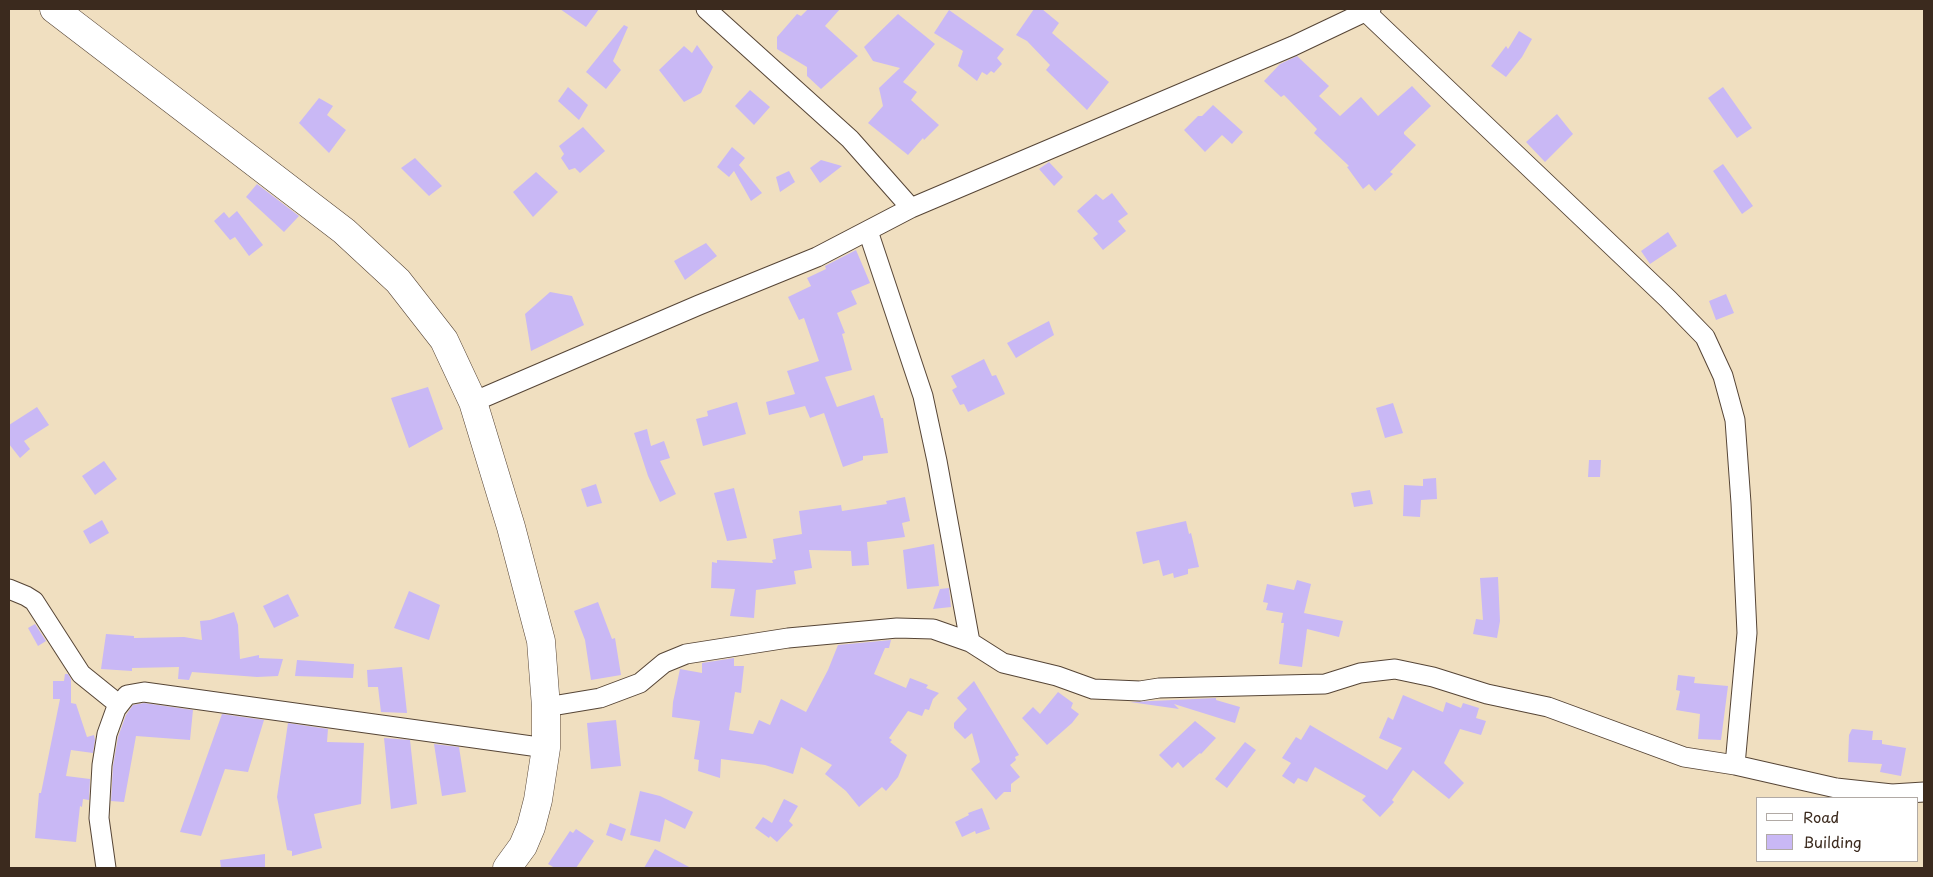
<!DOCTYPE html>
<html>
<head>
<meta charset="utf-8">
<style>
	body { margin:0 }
	#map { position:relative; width:1933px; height:877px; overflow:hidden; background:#f0dfc0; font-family:"Playpen Sans",sans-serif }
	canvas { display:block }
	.frame { position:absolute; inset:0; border:10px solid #3b2a1e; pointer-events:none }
	.legend { position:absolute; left:1756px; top:797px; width:162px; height:65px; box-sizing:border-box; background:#fff; border:1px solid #b1aaa5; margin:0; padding:6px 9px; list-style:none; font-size:15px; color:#3b2a1e }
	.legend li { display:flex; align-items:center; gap:10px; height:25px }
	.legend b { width:25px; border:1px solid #b1aaa5 }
</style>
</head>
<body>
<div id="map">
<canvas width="1933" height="877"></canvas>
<div class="frame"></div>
<ul class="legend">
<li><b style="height:6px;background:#fff"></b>Road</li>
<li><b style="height:14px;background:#c9b8f5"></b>Building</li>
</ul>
</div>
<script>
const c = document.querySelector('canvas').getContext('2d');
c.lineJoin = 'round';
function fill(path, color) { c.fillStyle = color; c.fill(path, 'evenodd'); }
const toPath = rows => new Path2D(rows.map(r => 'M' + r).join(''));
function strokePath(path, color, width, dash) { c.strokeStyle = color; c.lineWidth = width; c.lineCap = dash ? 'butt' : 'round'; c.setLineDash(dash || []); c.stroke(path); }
fill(toPath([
	[560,9,599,9,586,27],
	[808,9,840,9,825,26,858,56,821,89,807,76,807,67,777,49,777,37,797,14,801,16],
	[1034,9,1042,9,1059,23,1052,33,1109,82,1087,110,1046,70,1050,65,1027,41,1016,35],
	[949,10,1004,49,997,58,1002,64,994,73,991,71,987,75,982,72,977,81,958,66,963,51,934,33],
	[898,14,935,44,903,82,917,92,911,100,939,125,924,140,923,138,908,155,868,123,883,106,879,88,900,68,873,61,864,47],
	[624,25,628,27,613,61,621,70,606,89,586,72],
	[1519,31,1532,39,1522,57,1506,77,1491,66,1506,46,1508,49],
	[697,45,713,67,701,93,684,102,659,70,684,46,692,53],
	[1297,56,1329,86,1319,96,1340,116,1361,97,1378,116,1412,86,1431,106,1404,132,1404,134,1416,145,1390,172,1393,174,1375,191,1369,184,1363,189,1347,167,1349,166,1314,133,1317,129,1284,95,1281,97,1264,81,1280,64],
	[568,87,588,105,579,120,558,101],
	[1723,87,1752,128,1737,138,1708,98],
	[750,90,770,107,754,125,735,106],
	[319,98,333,106,327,115,346,130,329,153,299,123],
	[1213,105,1243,132,1232,144,1222,135,1205,152,1184,130,1198,116,1202,116],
	[1557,114,1573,134,1545,162,1526,142],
	[583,127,605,151,580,173,575,168,569,170,561,158,564,154,559,146],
	[732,147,745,158,739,165,762,193,751,201,734,171,729,177,717,167],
	[415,158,442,186,429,196,401,168],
	[821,160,842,166,820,183,810,168],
	[1049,162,1063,177,1054,186,1039,169],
	[1723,164,1753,206,1742,214,1713,171],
	[789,171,795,182,780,192,776,177],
	[536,172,558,192,533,217,513,192],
	[257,184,299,216,284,232,246,197],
	[1112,193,1128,214,1118,221,1126,231,1103,250,1093,238,1098,234,1077,211,1096,194,1103,200],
	[237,211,263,245,249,256,235,237,230,240,214,221,224,212,229,218],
	[1668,232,1677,246,1650,264,1641,251],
	[706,243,717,256,685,280,674,261],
	[856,250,870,283,851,291,857,304,837,313,845,333,842,334,852,370,825,377,837,407,874,395,881,418,883,418,888,453,863,456,863,460,843,467,824,413,810,418,805,406,769,415,766,402,795,394,787,371,819,361,804,318,799,320,788,297,811,286,807,278,826,269,825,266],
	[550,292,572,296,584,325,531,351,525,314],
	[1726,294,1734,313,1716,320,1709,301],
	[1049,321,1054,335,1016,358,1007,343],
	[984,359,992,376,996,375,1005,394,968,412,964,404,960,405,952,390,957,387,951,376],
	[428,387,443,429,409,448,391,398],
	[737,402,746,434,703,446,696,419,708,416,707,411],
	[1393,403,1403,433,1385,438,1376,408],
	[37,407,49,425,24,441,30,449,20,458,9,444,9,425],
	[647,429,651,446,664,441,670,458,660,461,676,494,660,502,648,476,634,433],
	[1589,460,1601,460,1600,477,1588,477],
	[104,461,117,479,95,495,82,476],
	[1436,478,1437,499,1421,500,1420,517,1403,516,1404,485,1423,486,1423,479],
	[596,484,602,503,587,507,581,489],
	[734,488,747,538,727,541,714,493],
	[1370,490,1373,504,1354,507,1351,493],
	[905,497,910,521,902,523,905,537,867,542,869,565,852,566,851,551,809,550,812,568,794,571,796,584,756,590,754,618,730,616,735,589,711,588,712,562,717,563,717,560,773,563,772,560,776,559,773,539,802,534,799,511,841,505,842,511,887,504,886,501],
	[102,520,109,533,90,544,83,531],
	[1186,521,1189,534,1191,533,1199,567,1188,569,1188,574,1174,578,1173,573,1163,576,1159,560,1143,564,1136,532],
	[934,544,939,586,907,589,903,550],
	[1498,577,1500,621,1497,638,1473,634,1476,619,1483,620,1480,578],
	[1297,580,1311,584,1304,613,1343,621,1339,637,1307,629,1302,667,1279,664,1284,623,1281,623,1283,613,1266,610,1268,603,1263,602,1267,584,1294,590],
	[949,588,951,607,933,609,940,589],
	[409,591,440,605,429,640,394,628],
	[288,594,299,616,274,628,263,606],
	[598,602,612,639,615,638,621,675,591,680,585,640,574,611],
	[234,612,238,625,240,659,259,655,259,658,283,659,278,676,257,677,192,672,189,680,178,679,179,667,132,668,132,671,101,669,106,634,134,636,134,638,184,637,202,640,200,621,210,620],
	[35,624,46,641,38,646,28,628],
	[891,640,889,648,885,648,874,674,906,688,910,678,928,685,926,688,939,693,933,699,929,710,925,709,922,716,908,711,889,738,892,740,890,742,907,755,898,777,886,791,882,787,859,807,846,791,825,774,832,765,801,747,793,774,765,765,721,759,720,778,698,771,699,760,694,759,700,721,672,717,673,702,680,669,702,673,702,663,734,658,734,666,744,666,741,693,735,692,729,730,753,734,759,720,770,725,781,699,806,712,828,670,838,645],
	[297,660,354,664,353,678,295,676],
	[402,667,407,713,381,712,378,687,368,687,367,670],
	[65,674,68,674,71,679,71,703,76,704,87,737,94,735,95,740,93,753,71,750,66,776,90,779,89,800,83,799,82,807,80,806,76,842,35,838,39,793,41,793,60,699,53,699,53,681,64,681],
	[1678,675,1695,677,1694,683,1728,686,1721,740,1698,739,1700,714,1676,710,1680,691,1676,690],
	[974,681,1019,755,1015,757,1016,760,1010,765,1020,777,1011,784,1011,792,1004,792,996,800,971,769,980,762,972,733,965,739,954,728,954,723,967,709,957,698],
	[1058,692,1073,703,1071,708,1079,714,1072,723,1047,745,1022,718,1033,707,1040,714],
	[1403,695,1443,712,1446,702,1461,708,1463,703,1479,708,1476,718,1486,721,1481,735,1460,729,1444,763,1464,783,1449,799,1413,770,1392,800,1394,802,1380,817,1362,800,1366,796,1315,767,1307,782,1298,778,1294,784,1282,776,1291,763,1282,758,1296,737,1301,740,1310,725,1387,770,1402,748,1379,738,1388,717,1393,720],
	[1216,698,1216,700,1240,707,1235,723,1174,704,1179,709,1130,702],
	[144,703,193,710,190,740,136,736,124,802,111,801,113,766,118,737,126,715,133,705],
	[222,714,264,720,248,772,225,769,201,836,180,832],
	[616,720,621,766,591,769,587,723],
	[1195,721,1216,738,1201,754,1200,753,1183,768,1178,762,1172,768,1159,755],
	[288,723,328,729,327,742,364,743,361,804,314,814,322,848,292,856,292,851,287,850,277,797],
	[1852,729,1873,731,1872,740,1882,740,1882,744,1906,748,1901,776,1880,772,1882,764,1848,762,1849,735],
	[384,738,410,740,417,804,391,809],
	[1245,742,1256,750,1227,788,1215,779],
	[434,744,459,747,466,792,442,796],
	[640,791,660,796,693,812,685,829,665,819,660,842,630,835],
	[784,799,798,806,789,821,793,825,777,842,770,836,769,838,755,828,763,817,772,823],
	[982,808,990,829,976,834,975,831,962,837,955,822,969,815,968,813],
	[610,823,626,829,622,841,606,835],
	[576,829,594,841,576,868,555,868,548,864,570,831,573,833],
	[655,849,691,868,644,868],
	[265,854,265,868,221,868,220,860]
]), '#c9b8f5');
const street = toPath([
	[706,9,850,139,911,208],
	[1366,12,1668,299,1705,337,1723,376,1735,420,1741,503,1747,633,1735,765],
	[868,231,923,396,937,461,970,642],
	[473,402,699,305,817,257,911,208,1293,46,1371,9],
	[9,589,26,596,34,601,81,674,117,703,116,709],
	[546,707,600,698,640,683,664,663,686,654,788,638,897,628,933,629,970,642,1003,663,1057,676,1093,689,1140,691,1159,688,1325,684,1360,673,1395,669,1433,677,1487,694,1548,707,1684,757,1735,765,1836,788,1892,794,1924,792],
	[106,868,99,818,102,765,107,734,116,709,127,695,144,692,546,748]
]);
const secondary = toPath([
	[54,9,344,231,398,281,444,340,473,402,511,527,541,641,546,707,546,748,538,800,531,827,523,846,507,868]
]);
strokePath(street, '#564536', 21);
strokePath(secondary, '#564536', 29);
strokePath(street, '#fff', 19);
strokePath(secondary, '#fff', 28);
</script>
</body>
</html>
